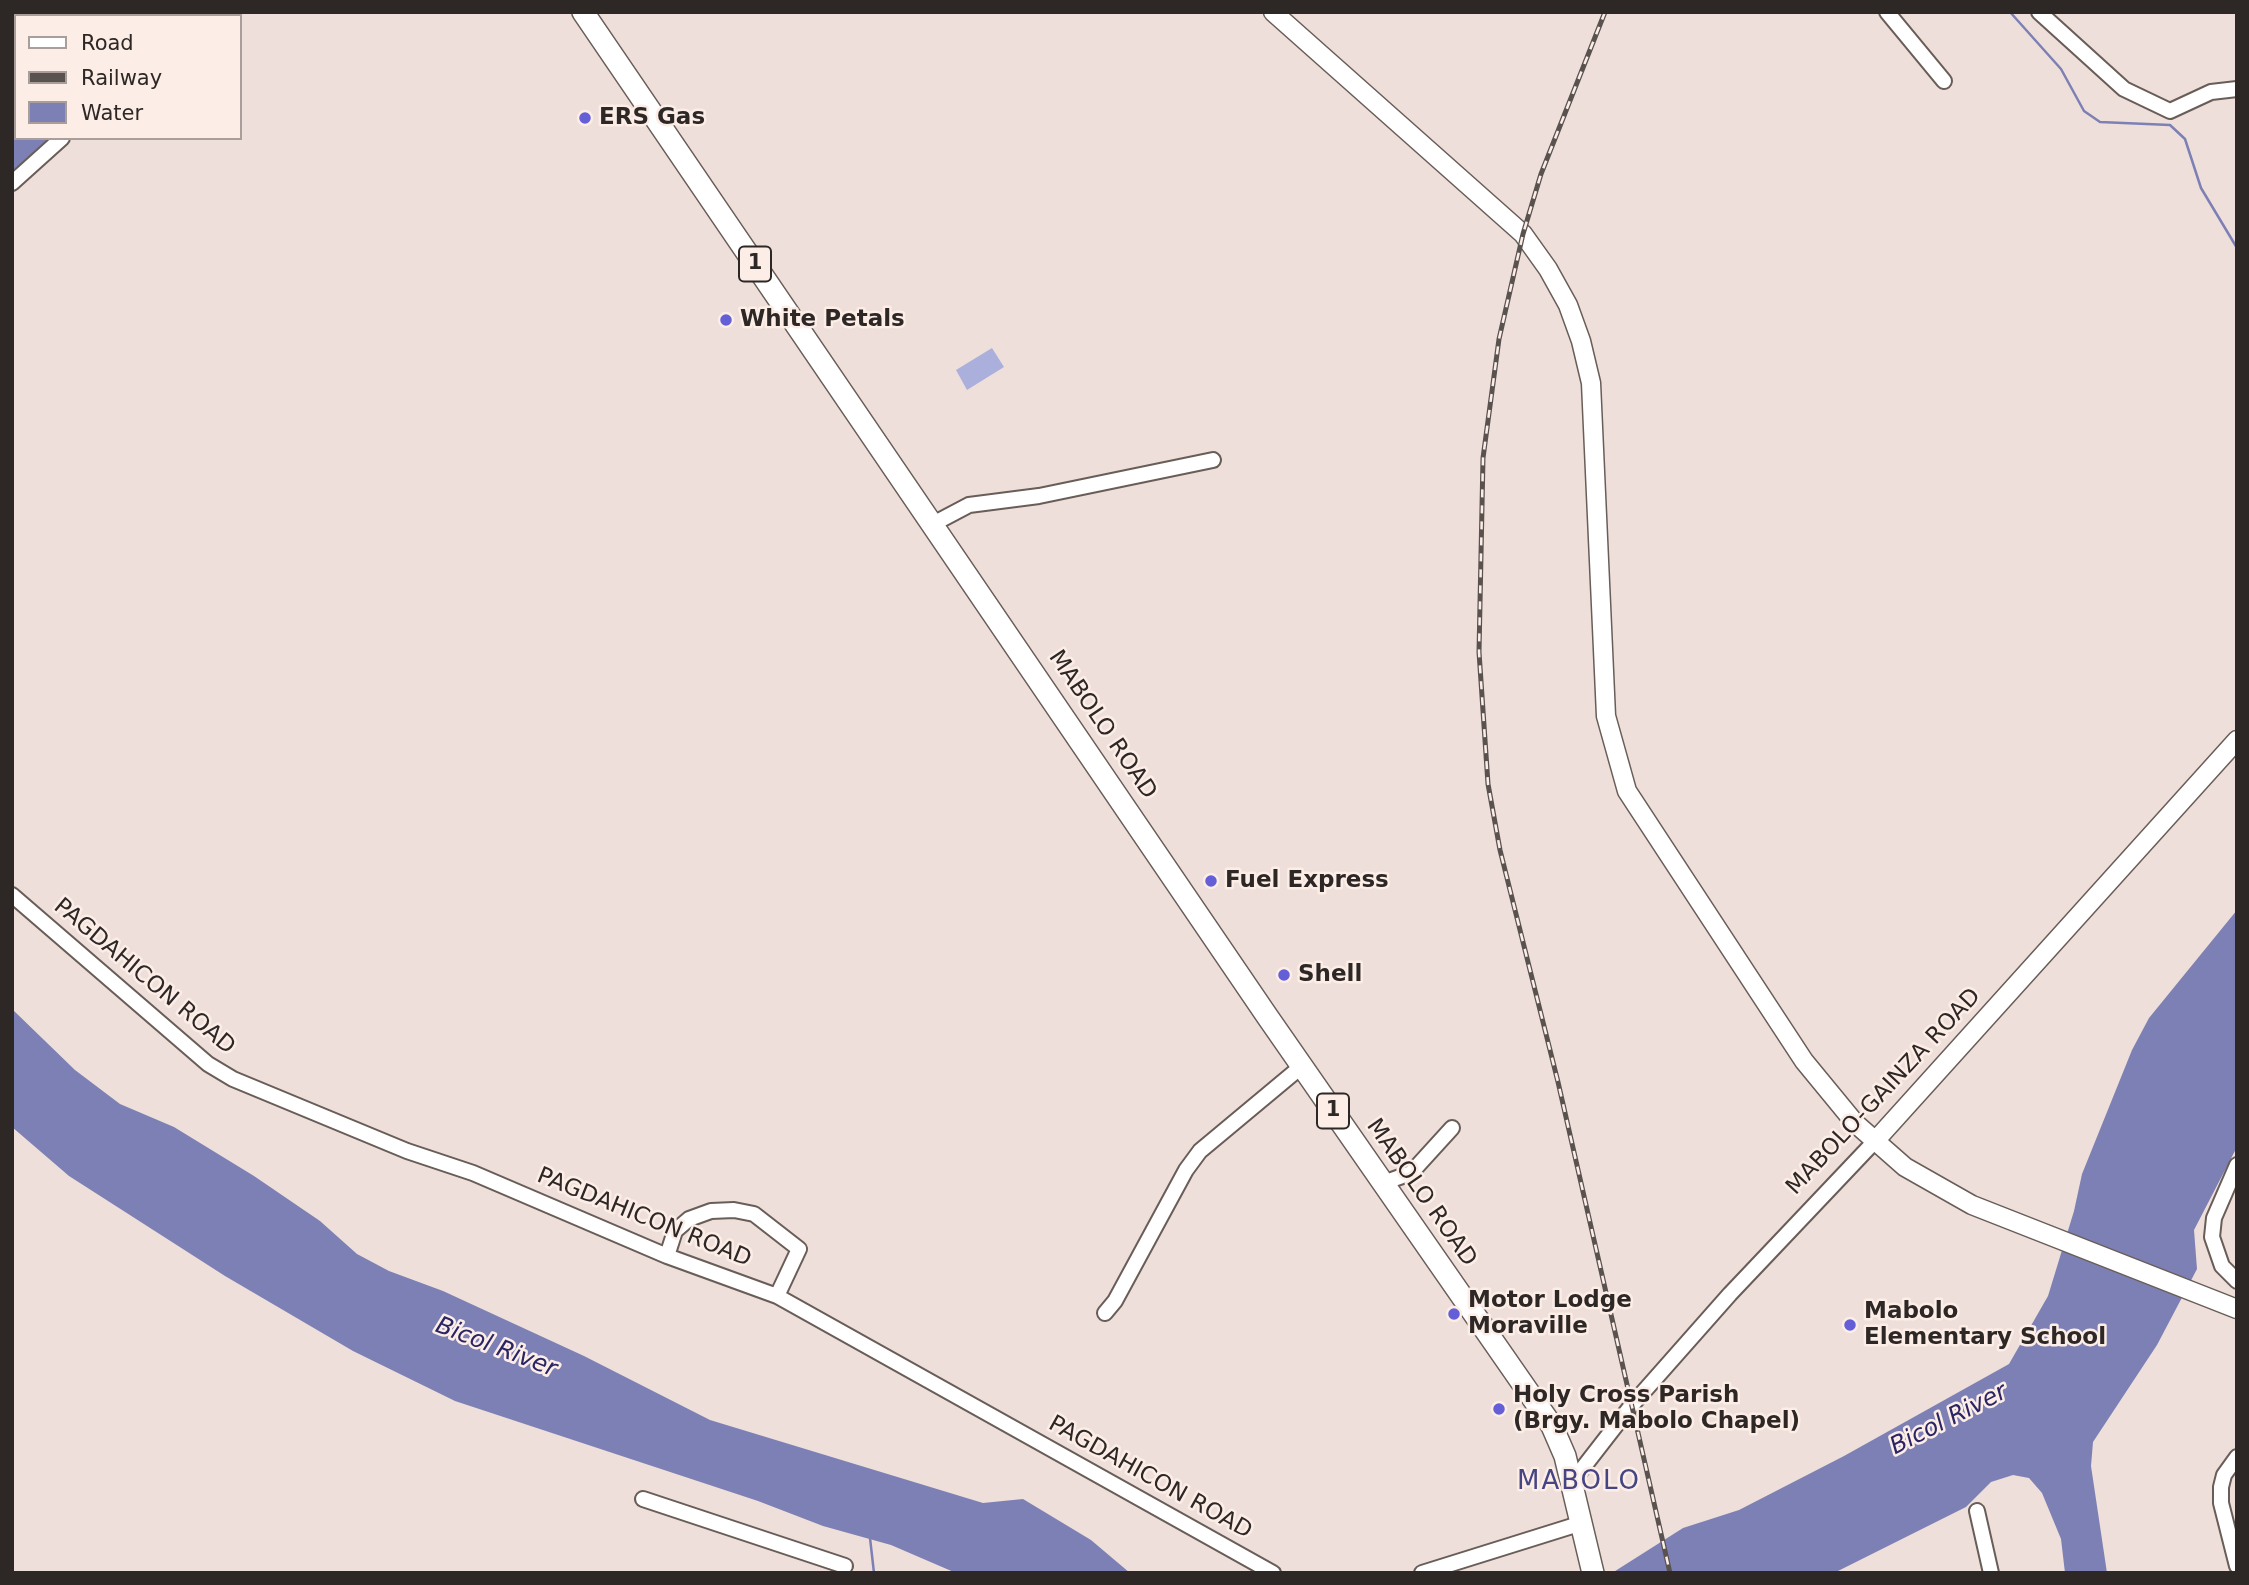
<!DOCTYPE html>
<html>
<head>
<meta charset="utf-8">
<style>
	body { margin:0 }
	#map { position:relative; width:2249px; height:1585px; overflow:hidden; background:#eedfda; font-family:"DejaVu Sans",sans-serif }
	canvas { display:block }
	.frame { position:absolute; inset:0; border:14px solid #2d2725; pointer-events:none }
	.legend { position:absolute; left:14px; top:14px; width:228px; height:126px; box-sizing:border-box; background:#fcede7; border:2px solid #a99e99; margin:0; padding:9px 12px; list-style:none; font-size:21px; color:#2d2725 }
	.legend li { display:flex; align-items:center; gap:14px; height:35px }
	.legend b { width:35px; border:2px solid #a99e99 }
</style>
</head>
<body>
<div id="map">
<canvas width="2249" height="1585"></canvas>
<div class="frame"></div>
<ul class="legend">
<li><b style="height:9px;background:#fff"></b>Road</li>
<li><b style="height:9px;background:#5a524f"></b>Railway</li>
<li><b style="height:19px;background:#7d80b4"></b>Water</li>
</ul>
</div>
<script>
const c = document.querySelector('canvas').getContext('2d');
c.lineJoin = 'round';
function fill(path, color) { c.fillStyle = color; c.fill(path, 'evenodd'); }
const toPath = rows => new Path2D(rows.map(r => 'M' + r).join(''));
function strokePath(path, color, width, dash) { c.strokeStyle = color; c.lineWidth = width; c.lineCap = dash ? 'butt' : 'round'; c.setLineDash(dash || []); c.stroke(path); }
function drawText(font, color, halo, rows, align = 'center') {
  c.font = font + ' "DejaVu Sans",sans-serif'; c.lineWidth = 5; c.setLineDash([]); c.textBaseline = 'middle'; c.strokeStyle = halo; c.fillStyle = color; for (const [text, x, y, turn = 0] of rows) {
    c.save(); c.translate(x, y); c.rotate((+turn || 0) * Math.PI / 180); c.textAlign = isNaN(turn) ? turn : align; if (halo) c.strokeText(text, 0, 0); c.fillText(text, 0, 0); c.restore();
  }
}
fill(toPath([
	[992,348,1004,367,967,390,956,370]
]), '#abafdc');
fill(toPath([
	[65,12,128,12,126,16,64,16],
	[16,100,16,138,51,138,37,154,12,173,12,104],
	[2237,910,2237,1147,2194,1230,2197,1269,2157,1345,2093,1442,2091,1466,2107,1573,2065,1573,2061,1539,2042,1493,2029,1478,2013,1475,1991,1482,1966,1507,1834,1573,1612,1573,1683,1528,1739,1510,1844,1456,2009,1364,2048,1296,2074,1211,2082,1174,2132,1050,2149,1018],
	[12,1009,75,1070,120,1104,174,1127,254,1176,320,1221,357,1254,389,1271,443,1291,584,1356,710,1420,983,1503,1023,1499,1091,1540,1130,1573,956,1573,891,1545,823,1526,758,1501,455,1401,353,1351,225,1276,69,1176,12,1127]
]), '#7d80b4');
strokePath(toPath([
	[2010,12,2061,69,2084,111,2100,122,2170,125,2185,139,2201,188,2237,248],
	[870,1538,874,1573]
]), '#7d80b4', 2.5);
const minor = toPath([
	[1887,12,1944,81],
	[2039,12,2124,89,2170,111,2211,92,2237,89],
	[133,16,134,12],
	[12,183,62,138],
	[933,524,969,505,1039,496,1213,460],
	[12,895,208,1064,233,1079,407,1151,473,1173,667,1256,777,1296,1273,1573],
	[2237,1165,2214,1218,2212,1237,2222,1266,2237,1281],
	[1383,1183,1411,1173,1452,1128],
	[667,1256,675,1231,689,1219,711,1211,734,1210,754,1214,799,1249,777,1296],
	[1105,1313,1115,1301,1186,1170,1200,1151,1302,1066],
	[2237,1457,2224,1475,2221,1487,2221,1503,2237,1566],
	[1572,1482,1631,1406,1730,1294,1876,1140],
	[643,1499,845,1566],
	[1977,1511,1991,1573],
	[1422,1573,1582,1523]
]);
const major = toPath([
	[1273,12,1523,234,1548,269,1568,305,1581,341,1591,383,1606,716,1627,791,1804,1061,1855,1123,1905,1167,1972,1205,2237,1309],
	[1876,1140,2237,740]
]);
const highway = toPath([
	[583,12,1267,1016,1552,1426,1565,1456,1593,1573]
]);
strokePath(minor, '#695d58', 18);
strokePath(major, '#695d58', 21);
strokePath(highway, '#695d58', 24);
strokePath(minor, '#fff', 14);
strokePath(major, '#fff', 18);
strokePath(highway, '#fff', 21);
const rail = toPath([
	[1605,12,1541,174,1523,234,1499,339,1483,458,1479,652,1488,784,1500,850,1558,1082,1670,1573]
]);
strokePath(rail, '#5a524f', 5);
strokePath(rail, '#fcede7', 2.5, [8]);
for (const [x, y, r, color] of [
	[585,118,7,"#645ed7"],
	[726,320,7,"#645ed7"],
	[1211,881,7,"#645ed7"],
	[1284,975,7,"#645ed7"],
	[1454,1314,7,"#645ed7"],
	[1850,1325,7,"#645ed7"],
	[1499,1409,7,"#645ed7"]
]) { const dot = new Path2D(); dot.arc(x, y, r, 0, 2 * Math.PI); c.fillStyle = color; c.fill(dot); strokePath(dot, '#fcede7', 2.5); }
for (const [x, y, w] of [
	[755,264,32],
	[1333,1111,32]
]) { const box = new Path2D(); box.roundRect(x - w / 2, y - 17.5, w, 35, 5); c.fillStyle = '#fcede7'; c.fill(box); strokePath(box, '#2d2725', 2); }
drawText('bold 21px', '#2d2725', null, [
	["1",755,264],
	["1",1333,1111]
]);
drawText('bold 23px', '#2d2725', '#fcede7', [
	["ERS Gas",599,118],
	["White Petals",740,320],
	["Fuel Express",1225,881],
	["Shell",1298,975],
	["Motor Lodge",1468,1301],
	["Moraville",1468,1327],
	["Mabolo",1864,1312],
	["Elementary School",1864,1338],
	["Holy Cross Parish",1513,1396],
	["(Brgy. Mabolo Chapel)",1513,1422]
], 'left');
drawText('23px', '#2d2725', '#fcede7', [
	["MABOLO ROAD",1102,725,56],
	["PAGDAHICON ROAD",144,977,40],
	["MABOLO-GAINZA ROAD",1884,1092,-47],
	["MABOLO ROAD",1421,1193,55],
	["PAGDAHICON ROAD",644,1218,22],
	["PAGDAHICON ROAD",1150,1478,29]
]);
drawText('italic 24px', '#292564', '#fcede7', [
	["Bicol River",496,1348,21],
	["Bicol River",1949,1420,-27]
]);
c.letterSpacing = '2px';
drawText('26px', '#444582', '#fcede7', [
	["MABOLO",1579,1482]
]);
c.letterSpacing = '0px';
</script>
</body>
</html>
